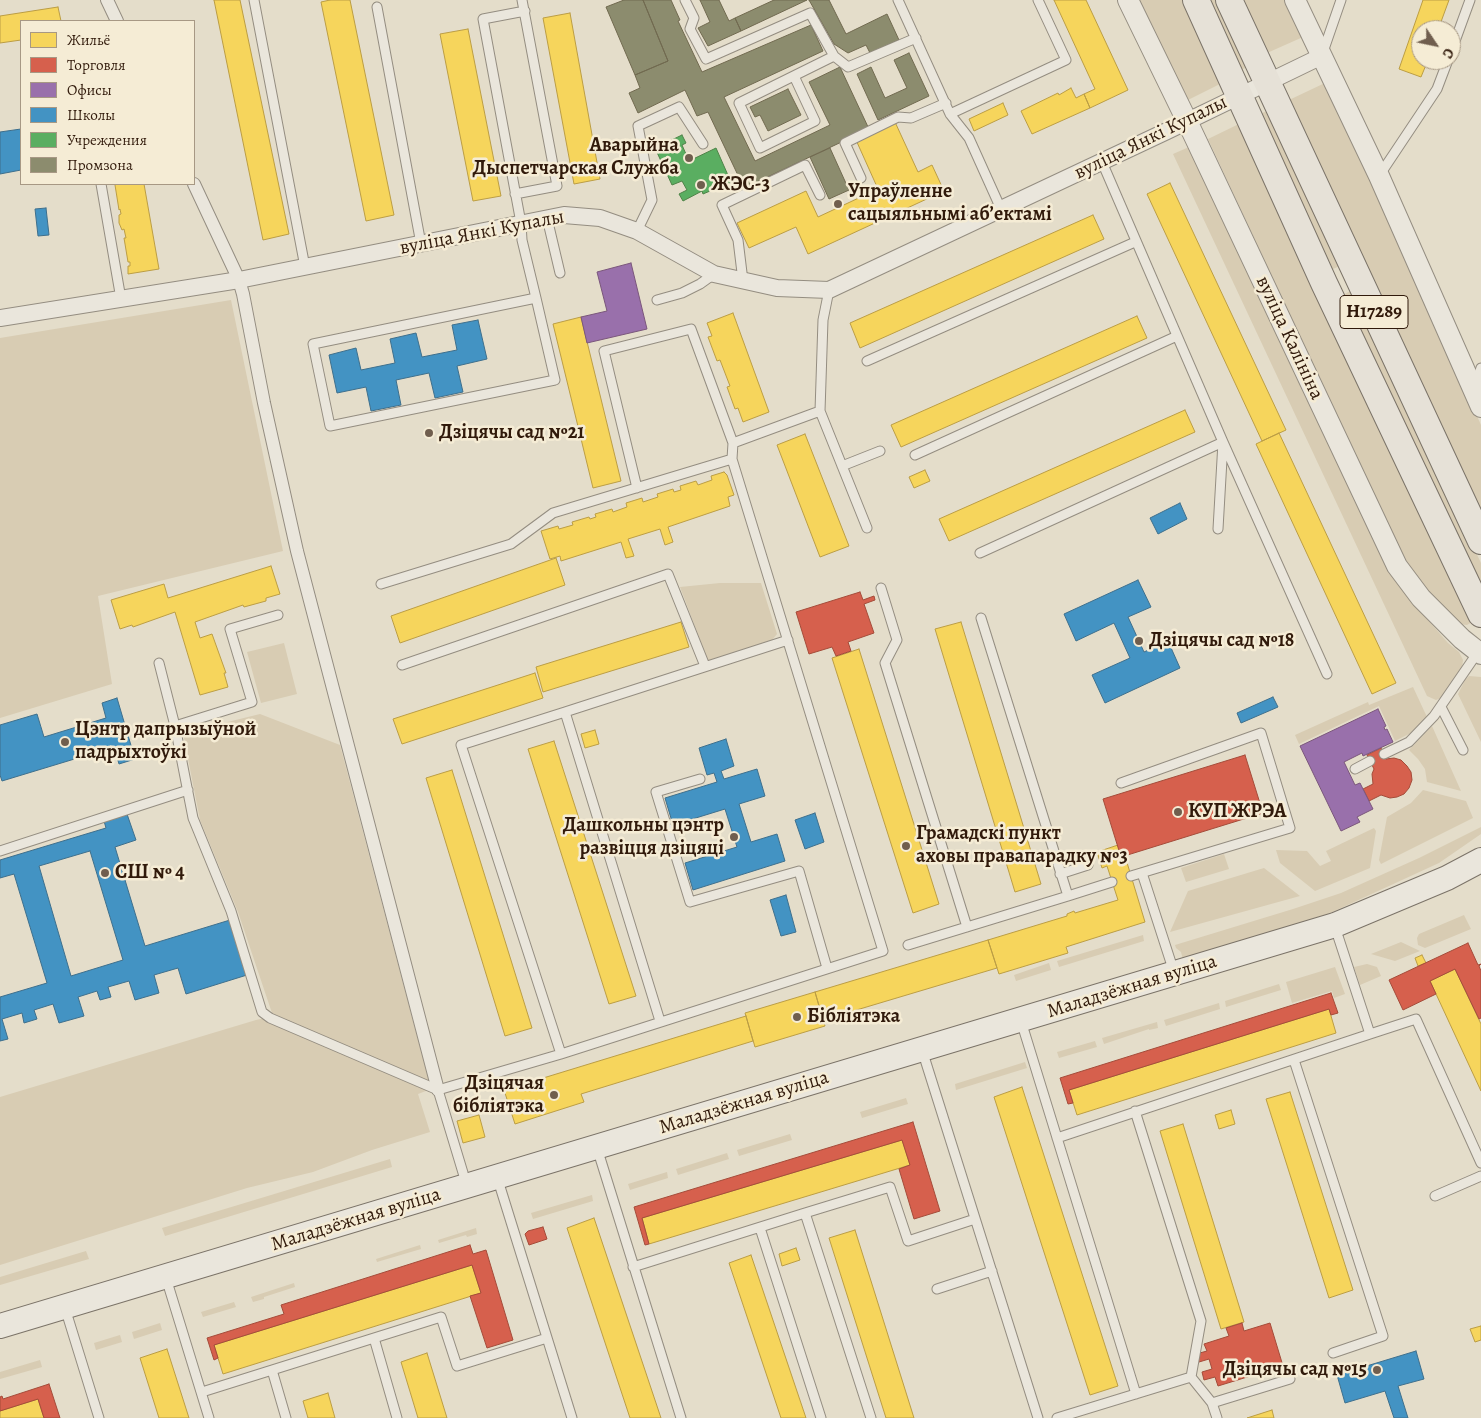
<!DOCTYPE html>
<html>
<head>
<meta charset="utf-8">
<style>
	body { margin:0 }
	#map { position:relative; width:1481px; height:1418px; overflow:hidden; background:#e4ddca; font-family:Alegreya,serif }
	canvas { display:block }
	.legend { position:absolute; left:20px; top:20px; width:175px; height:165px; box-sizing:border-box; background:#f5ecd5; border:1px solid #a79884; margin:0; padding:6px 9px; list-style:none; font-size:15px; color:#311a0b }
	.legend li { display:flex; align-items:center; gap:10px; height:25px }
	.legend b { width:25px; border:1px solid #a79884 }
	.north { position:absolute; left:1411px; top:20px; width:50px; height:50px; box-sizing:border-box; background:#f5ecd5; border:1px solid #a79884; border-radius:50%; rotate:124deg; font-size:14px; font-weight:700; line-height:20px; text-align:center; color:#311a0b }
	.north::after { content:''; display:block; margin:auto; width:18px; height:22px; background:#705e4e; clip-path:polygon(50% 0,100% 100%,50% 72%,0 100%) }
</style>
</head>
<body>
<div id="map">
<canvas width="1481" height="1418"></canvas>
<ul class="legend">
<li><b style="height:14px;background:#f6d55c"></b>Жильё</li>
<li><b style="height:14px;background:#d6604d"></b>Торговля</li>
<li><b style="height:14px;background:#9970ab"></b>Офисы</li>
<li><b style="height:14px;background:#4393c3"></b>Школы</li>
<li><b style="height:14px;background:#5aae61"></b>Учреждения</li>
<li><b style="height:14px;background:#8c8c6e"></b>Промзона</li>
</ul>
<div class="north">С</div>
</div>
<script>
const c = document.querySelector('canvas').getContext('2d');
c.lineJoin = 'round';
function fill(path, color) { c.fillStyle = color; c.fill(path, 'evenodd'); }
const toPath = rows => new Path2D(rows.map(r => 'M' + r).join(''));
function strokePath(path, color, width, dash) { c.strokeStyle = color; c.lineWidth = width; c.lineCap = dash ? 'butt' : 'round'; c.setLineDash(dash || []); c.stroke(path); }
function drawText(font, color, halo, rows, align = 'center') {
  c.font = font + ' Alegreya,serif'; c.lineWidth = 5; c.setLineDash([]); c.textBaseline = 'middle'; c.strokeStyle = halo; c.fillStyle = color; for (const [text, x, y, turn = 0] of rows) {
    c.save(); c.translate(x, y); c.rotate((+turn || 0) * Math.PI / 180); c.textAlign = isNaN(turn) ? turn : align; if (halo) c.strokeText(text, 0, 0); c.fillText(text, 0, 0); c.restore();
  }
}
fill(toPath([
	[1138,0,1186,0,1224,82,1186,101],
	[1207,0,1218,0,1248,67,1240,70],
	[1242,0,1286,0,1303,37,1267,53],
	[1327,82,1481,425,1481,518,1289,100],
	[1267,111,1342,265,1333,269,1258,115],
	[1243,122,1472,622,1467,625,1459,624,1426,593,1404,562,1208,139],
	[1189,147,1387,569,1414,604,1448,643,1459,652,1463,660,1462,668,1441,698,1436,700,1427,696,1173,154],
	[1352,290,1481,563,1481,588,1343,295],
	[231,300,283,551,98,596,112,684,0,718,0,338],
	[720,583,761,583,777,634,772,640,708,661,680,587],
	[284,643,297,694,261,703,247,652],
	[1469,676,1481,677,1481,742,1458,694,1465,680],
	[1413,687,1427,717,1411,733,1395,741,1379,706,1299,744,1295,735,1368,702,1369,705],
	[260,714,340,745,431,1089,418,1094,430,1132,372,1150,313,1172,247,1188,0,1265,0,1097,256,1020,273,1016,238,912,200,820,183,733],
	[1432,726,1461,791,1427,782,1425,769,1418,759,1409,750],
	[1423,790,1466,801,1473,818,1381,864,1379,860,1387,817,1411,803],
	[1481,827,1481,834,1439,863,1328,914,1183,960,1181,952,1176,948,1175,945,1293,909,1341,893,1419,858],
	[1374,828,1376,831,1370,868,1315,891,1280,863,1276,850,1307,851,1320,866,1331,861,1326,851],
	[1224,854,1229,869,1186,882,1181,868],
	[1264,868,1300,896,1170,932,1188,891],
	[1464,915,1471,929,1425,948,1418,945,1417,938,1419,934],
	[1143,935,1144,941,1059,967,1057,961],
	[1401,942,1420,951,1395,961,1371,954],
	[1049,963,1051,970,1016,981,1014,975],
	[1367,964,1377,967,1381,976,1360,985,1354,967],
	[1335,967,1345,994,1334,998,1332,991,1292,1003,1286,982],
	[1279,984,1281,990,1226,1007,1225,1001],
	[1219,1003,1220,1009,1166,1026,1164,1020],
	[1157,1022,1158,1028,1149,1030,1149,1029,1104,1044,1102,1038],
	[1095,1041,1097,1047,1059,1058,1057,1052],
	[1025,1062,1027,1068,956,1090,955,1084],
	[906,1098,908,1104,862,1118,860,1112],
	[790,1134,792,1140,739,1156,737,1150],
	[727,1153,729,1159,678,1175,676,1169],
	[390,1159,392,1167,165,1236,162,1228],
	[667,1172,668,1178,630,1190,628,1184],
	[592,1195,593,1201,533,1219,531,1213],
	[476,1228,477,1234,467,1237,466,1235,439,1243,438,1240],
	[420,1245,421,1249,377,1262,376,1259],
	[86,1251,89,1259,0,1285,0,1277],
	[294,1283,295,1287,264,1297,264,1299,253,1302,251,1297],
	[234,1302,236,1307,203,1317,201,1312],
	[160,1323,162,1330,134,1339,132,1332],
	[120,1335,122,1342,96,1350,94,1343],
	[40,1360,42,1367,0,1379,0,1372]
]), '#d8ccb3');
const homes = toPath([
	[214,0,240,0,289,234,263,240,214,0],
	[330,0,350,0,394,215,366,221,321,2,330,0],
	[1054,0,1086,0,1128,90,1090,108,1084,94,1095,89,1054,0],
	[1423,0,1449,0,1438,30,1421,30,1421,60,1428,60,1421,77,1399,69,1423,0],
	[58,7,61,21,21,21,21,40,0,43,0,16,58,7],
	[570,13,600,179,574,184,543,18,570,13],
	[468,29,501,196,473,201,440,34,468,29],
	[1071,88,1076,98,1084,94,1090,108,1032,134,1021,111,1058,93,1059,95,1071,88],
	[1003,103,1008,115,974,131,969,119,1003,103],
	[895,122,918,172,932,165,944,191,808,254,796,227,749,248,737,223,806,191,818,217,878,189,856,140,895,122],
	[1170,183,1286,430,1262,441,1147,194,1170,183],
	[116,184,144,184,159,269,128,274,128,266,130,266,130,262,128,262,124,238,126,238,124,229,122,230,119,223,119,215,121,214,120,209,119,210,115,185,116,184],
	[1093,215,1104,239,860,348,850,323,1093,215],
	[733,313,769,412,743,422,738,408,735,409,727,387,730,386,720,360,717,361,708,337,712,336,707,323,733,313],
	[1137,316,1147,338,901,447,891,425,1137,316],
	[581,317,621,481,593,488,553,324,581,317],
	[1185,410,1195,432,949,541,939,519,1185,410],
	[1279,433,1396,683,1372,694,1256,444,1279,433],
	[805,434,849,546,820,557,777,445,805,434],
	[925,470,930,481,914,488,909,477,925,470],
	[724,472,727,475,734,495,728,497,730,506,668,527,673,542,665,545,660,529,628,539,634,556,626,558,621,542,561,561,560,556,550,559,541,531,558,526,559,529,573,525,572,522,589,517,590,519,596,517,595,514,612,509,613,512,627,507,626,503,642,498,643,502,658,497,657,494,673,489,674,492,681,490,680,486,696,481,698,485,712,480,711,476,724,472],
	[556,558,565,585,400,643,391,616,556,558],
	[271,566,280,594,266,598,266,601,244,607,243,605,195,622,200,638,212,634,226,673,224,673,228,687,200,695,175,612,133,627,132,625,120,629,111,600,164,584,168,598,271,566],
	[681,622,689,647,543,692,536,667,681,622],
	[961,622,1041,884,1015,892,935,629,961,622],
	[859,649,939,904,913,913,832,658,859,649],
	[535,673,543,698,402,744,393,719,535,673],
	[595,730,599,744,585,748,581,734,595,730],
	[554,741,636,996,609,1004,528,749,554,741],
	[452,770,532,1028,505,1036,426,778,452,770],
	[1118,845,1121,857,1125,856,1145,922,1066,947,1068,953,999,974,988,940,1067,916,1067,914,1074,911,1075,913,1118,900,1107,866,1102,868,1097,852,1118,845],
	[988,940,997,968,823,1020,815,992,988,940],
	[1422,955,1426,963,1418,966,1415,958,1422,955],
	[1455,969,1481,1024,1481,1091,1430,981,1455,969],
	[815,992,825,1026,755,1047,745,1013,815,992],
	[1329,1009,1336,1033,1077,1115,1069,1090,1329,1009],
	[746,1016,753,1041,581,1094,584,1102,515,1124,504,1090,746,1016],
	[1022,1087,1118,1386,1090,1395,994,1097,1022,1087],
	[1290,1092,1353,1290,1329,1298,1266,1099,1290,1092],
	[1231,1110,1235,1124,1219,1129,1215,1115,1231,1110],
	[479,1115,485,1137,463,1143,457,1121,479,1115],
	[1183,1124,1244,1322,1221,1329,1160,1131,1183,1124],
	[902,1140,910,1165,649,1244,642,1218,902,1140],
	[594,1218,661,1418,630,1418,567,1228,594,1218],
	[855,1230,914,1418,886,1418,829,1238,855,1230],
	[796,1248,800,1260,782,1266,779,1254,796,1248],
	[751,1255,806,1418,781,1418,729,1263,751,1255],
	[472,1265,481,1293,223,1374,214,1345,472,1265],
	[1481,1326,1481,1340,1475,1342,1470,1329,1481,1326],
	[167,1349,189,1418,159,1418,140,1358,167,1349],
	[427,1353,447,1418,418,1418,401,1362,427,1353],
	[328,1393,335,1418,308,1418,303,1401,328,1393],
	[38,1399,44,1418,0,1418,0,1411,38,1399],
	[1272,1410,1274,1418,1247,1418,1272,1410]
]);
fill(homes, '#f6d55c');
strokePath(homes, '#bb9d44', 1);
const shops = toPath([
	[860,592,863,600,874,596,875,600,864,604,874,633,848,642,851,651,836,656,832,647,809,654,796,612,860,592],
	[1381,748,1386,759,1394,758,1401,760,1407,766,1411,772,1412,780,1409,788,1404,794,1397,797,1390,798,1381,795,1369,801,1363,789,1373,784,1372,774,1374,769,1367,755,1381,748],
	[1245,755,1263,813,1121,857,1103,799,1245,755],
	[1468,943,1478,965,1481,964,1479,966,1481,971,1481,1018,1479,1019,1455,969,1430,981,1436,994,1403,1010,1389,980,1468,943],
	[1331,993,1338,1013,1331,1015,1329,1009,1069,1090,1073,1103,1068,1104,1060,1078,1331,993],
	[913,1122,940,1211,914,1219,899,1169,910,1165,902,1140,642,1218,649,1244,645,1245,634,1207,913,1122],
	[543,1227,547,1239,529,1245,525,1234,528,1231,543,1227],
	[470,1245,473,1254,486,1250,513,1340,487,1348,470,1296,481,1293,472,1265,214,1345,218,1358,214,1360,207,1338,284,1314,281,1305,470,1245],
	[1242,1323,1244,1331,1270,1323,1283,1366,1218,1386,1215,1377,1204,1380,1202,1372,1212,1369,1209,1359,1199,1362,1196,1354,1207,1351,1204,1344,1229,1336,1226,1328,1242,1323],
	[49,1384,60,1418,44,1418,38,1399,0,1411,0,1397,2,1396,3,1399,49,1384]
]);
fill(shops, '#d6604d');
strokePath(shops, '#a44b39', 1);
const offices = toPath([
	[631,263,647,329,587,343,581,317,607,311,597,272,631,263],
	[1378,709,1386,726,1384,727,1385,730,1387,729,1393,742,1363,756,1362,753,1344,762,1355,785,1360,783,1373,809,1357,817,1360,822,1341,831,1300,746,1378,709]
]);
fill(offices, '#9970ab');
strokePath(offices, '#7a567b', 1);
const schools = toPath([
	[21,129,21,170,0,174,0,132,21,129],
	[46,208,49,235,38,236,35,209,46,208],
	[478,320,487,359,457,366,463,392,435,398,429,373,396,380,401,405,371,411,366,387,337,393,329,355,356,348,361,370,395,363,390,339,416,333,422,357,457,350,452,325,478,320],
	[1180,503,1187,519,1158,534,1150,518,1180,503],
	[1138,580,1151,607,1128,617,1144,652,1168,641,1180,668,1105,703,1092,675,1130,658,1114,623,1076,641,1064,614,1138,580],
	[1273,697,1278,707,1241,723,1237,713,1273,697],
	[117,698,135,759,119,764,114,747,2,781,0,775,0,725,37,714,44,737,106,718,102,703,117,698],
	[726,739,734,766,721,771,724,779,757,769,765,796,739,804,751,842,777,834,785,861,693,890,685,863,737,847,725,809,673,825,665,798,717,782,714,773,707,775,699,748,726,739],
	[815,813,824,842,805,849,795,820,815,813],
	[127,814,136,840,115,847,145,946,230,920,247,975,186,994,178,968,154,975,159,993,135,1000,129,981,108,987,111,997,100,1000,97,991,78,997,84,1016,59,1023,53,1004,34,1010,37,1019,24,1023,22,1013,2,1019,8,1039,0,1041,0,997,47,983,14,874,0,878,0,860,106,828,104,821,127,814],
	[90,851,123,960,71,976,39,866,90,851],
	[786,895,796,932,781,936,770,900,786,895],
	[1416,1351,1424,1379,1398,1386,1408,1418,1394,1418,1385,1391,1345,1403,1337,1375,1416,1351]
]);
fill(schools, '#4393c3');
strokePath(schools, '#3e6f8c', 1);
const public = toPath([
	[682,135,686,143,682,145,689,161,716,148,731,182,703,194,702,191,683,201,679,194,687,190,682,181,672,185,655,148,682,135]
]);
fill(public, '#5aae61');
strokePath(public, '#4e8247', 1);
const industry = toPath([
	[624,0,643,0,668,61,635,75,606,7,624,0],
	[643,0,671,0,680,20,678,21,702,72,811,25,823,51,724,97,755,161,830,125,809,82,840,67,869,129,744,188,708,112,697,116,685,90,638,113,629,93,640,88,635,75,668,61,643,0],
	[700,0,719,0,729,21,735,18,741,31,708,46,698,28,710,22,700,0],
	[774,0,807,0,741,31,735,18,774,0],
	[809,0,829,0,846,34,887,14,899,40,870,53,866,45,848,53,834,44,809,0],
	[909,53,929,96,878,120,857,74,871,67,885,98,907,88,894,60,909,53],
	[788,89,801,115,768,131,760,115,755,117,750,107,788,89],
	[830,148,849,190,829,199,810,157,830,148]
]);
fill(industry, '#8c8c6e');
strokePath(industry, '#716a50', 1);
const service = toPath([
	[254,0,305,267],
	[685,0,694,18,690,29,706,59,810,13,834,56,848,67,916,38],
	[898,0,950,114,969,138,1001,209],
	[377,7,421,244],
	[525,11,483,19,521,223,522,240,536,298,555,380,330,426,313,344,536,298],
	[1323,52,1341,0],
	[1451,52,1470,0],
	[794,76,815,121,760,148,739,103,834,56],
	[950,114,1066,60,1038,0],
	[1102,162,1223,442,1327,674],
	[1379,176,1437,89,1448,60],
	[861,178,845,143,898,117,911,118,946,103],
	[101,184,121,299],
	[515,194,557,186,522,0],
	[547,218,560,273],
	[637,231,652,200,638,126,679,107,703,144],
	[743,281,738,240,722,205,805,165,820,195],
	[657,300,682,293,700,284,714,274],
	[867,361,1135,242],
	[1475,386,1481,368],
	[820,411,867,528],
	[915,455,1177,336],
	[842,466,880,451],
	[637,488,604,351,691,329,733,443,820,411,823,320,829,290],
	[980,553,1223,442,1218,529],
	[381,584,511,544,553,513,732,459],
	[881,588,897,640,885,663,967,927],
	[278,615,230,629,252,702,175,726,193,818,231,911,262,1012,270,1018,438,1090,561,1054,883,951,732,459,733,443],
	[159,663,175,726],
	[402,665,668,574,705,666],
	[1441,707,1463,750],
	[1384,754,1409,742,1434,716,1478,652],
	[1355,769,1370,761],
	[700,779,656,792,690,902,799,871,827,968],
	[1121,783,1261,733,1290,828,1131,876],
	[0,851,188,790],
	[1142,873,1174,972],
	[1060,874,1088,865],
	[1068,896,1112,882],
	[1335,927,1370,1034,1416,1019,1481,1163],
	[908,945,1068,896,981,618],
	[660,1021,565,712,788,640],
	[1021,1021,1136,1394],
	[922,1050,1038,1418],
	[561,1054,461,745,565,712],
	[1294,1060,1383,1336,1333,1353],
	[438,1090,467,1186],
	[1135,1111,1201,1321,1191,1377],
	[1057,1138,1370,1034],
	[597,1148,681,1418],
	[497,1177,572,1418],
	[1435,1196,1481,1176],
	[760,1228,821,1418],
	[633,1267,805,1213],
	[166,1278,209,1418],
	[937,1289,992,1271],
	[65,1308,99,1418],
	[374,1338,397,1418],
	[272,1370,286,1418],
	[1191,1377,1212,1403,1290,1379],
	[202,1392,441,1317,457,1366,547,1338],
	[1212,1403,1217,1418],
	[871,1418,805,1213,890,1187,908,1241,975,1219],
	[1057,1418,1191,1377]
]);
const pedestrian = toPath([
	[107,0,117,21],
	[194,184,239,280,243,294,264,403,297,551,438,1090]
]);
const minor = toPath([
	[0,318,239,280,564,215,600,218,637,231,714,274,777,288,829,290,1167,131,1322,56]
]);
const tertiary = toPath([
	[1128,0,1187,121,1397,566,1421,598,1462,639,1481,654],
	[1295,0,1379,176,1481,407]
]);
const secondary = toPath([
	[0,1326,1335,925,1447,878,1481,860]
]);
const primary = toPath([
	[1196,0,1324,283,1481,614],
	[1229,0,1481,541]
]);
strokePath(service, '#948d81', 11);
strokePath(pedestrian, '#948d81', 14);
strokePath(minor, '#948d81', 18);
strokePath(tertiary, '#948d81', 22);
strokePath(secondary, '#7b7368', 26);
strokePath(primary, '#7b7368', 28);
strokePath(service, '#eae6dc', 9);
strokePath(pedestrian, '#eae6dc', 12);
strokePath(minor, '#eae6dc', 16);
strokePath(tertiary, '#eae6dc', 20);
strokePath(secondary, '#eae6dc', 24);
strokePath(primary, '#e6e1d7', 26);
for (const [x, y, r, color] of [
	[689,158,5,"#705e4e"],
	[701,185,5,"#705e4e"],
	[838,204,5,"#705e4e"],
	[429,433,5,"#705e4e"],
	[1139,641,5,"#705e4e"],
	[65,742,5,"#705e4e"],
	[1178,812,5,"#705e4e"],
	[734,837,5,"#705e4e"],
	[906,846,5,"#705e4e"],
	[105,873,5,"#705e4e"],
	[797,1017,5,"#705e4e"],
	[554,1095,5,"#705e4e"],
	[1377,1370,5,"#705e4e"]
]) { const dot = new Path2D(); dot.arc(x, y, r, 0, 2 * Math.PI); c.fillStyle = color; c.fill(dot); strokePath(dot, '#f5ecd5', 2); }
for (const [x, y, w] of [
	[1374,312,68]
]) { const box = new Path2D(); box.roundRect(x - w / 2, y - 16.5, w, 33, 4); c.fillStyle = '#f5ecd5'; c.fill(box); strokePath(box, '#311a0b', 1); }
drawText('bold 19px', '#311a0b', null, [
	["Н17289",1374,312]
]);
drawText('20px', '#311a0b', '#f5ecd5', [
	["вуліца Янкі Купалы",1151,138,-26],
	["вуліца Янкі Купалы",482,233,-11],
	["вуліца Калініна",1289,338,65],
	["Маладзёжная вуліца",1132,987,-17],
	["Маладзёжная вуліца",744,1103,-17],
	["Маладзёжная вуліца",356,1220,-17]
]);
drawText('bold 20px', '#311a0b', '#f5ecd5', [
	["Аварыйна",679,146,"right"],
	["Дыспетчарская Служба",679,169,"right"],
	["ЖЭС-3",711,185],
	["Упраўленне",848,192],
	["сацыяльнымі абʼектамі",848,215],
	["Дзіцячы сад №21",439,433],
	["Дзіцячы сад №18",1149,641],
	["Цэнтр дапрызыўной",75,730],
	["падрыхтоўкі",75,753],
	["КУП ЖРЭА",1188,812],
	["Дашкольны цэнтр",724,826,"right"],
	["развіцця дзіцяці",724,849,"right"],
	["Грамадскі пункт",916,834],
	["аховы правапарадку №3",916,857],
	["СШ № 4",115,873],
	["Бібліятэка",807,1017],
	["Дзіцячая",544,1084,"right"],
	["бібліятэка",544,1107,"right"],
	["Дзіцячы сад №15",1367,1370,"right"]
], 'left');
</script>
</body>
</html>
